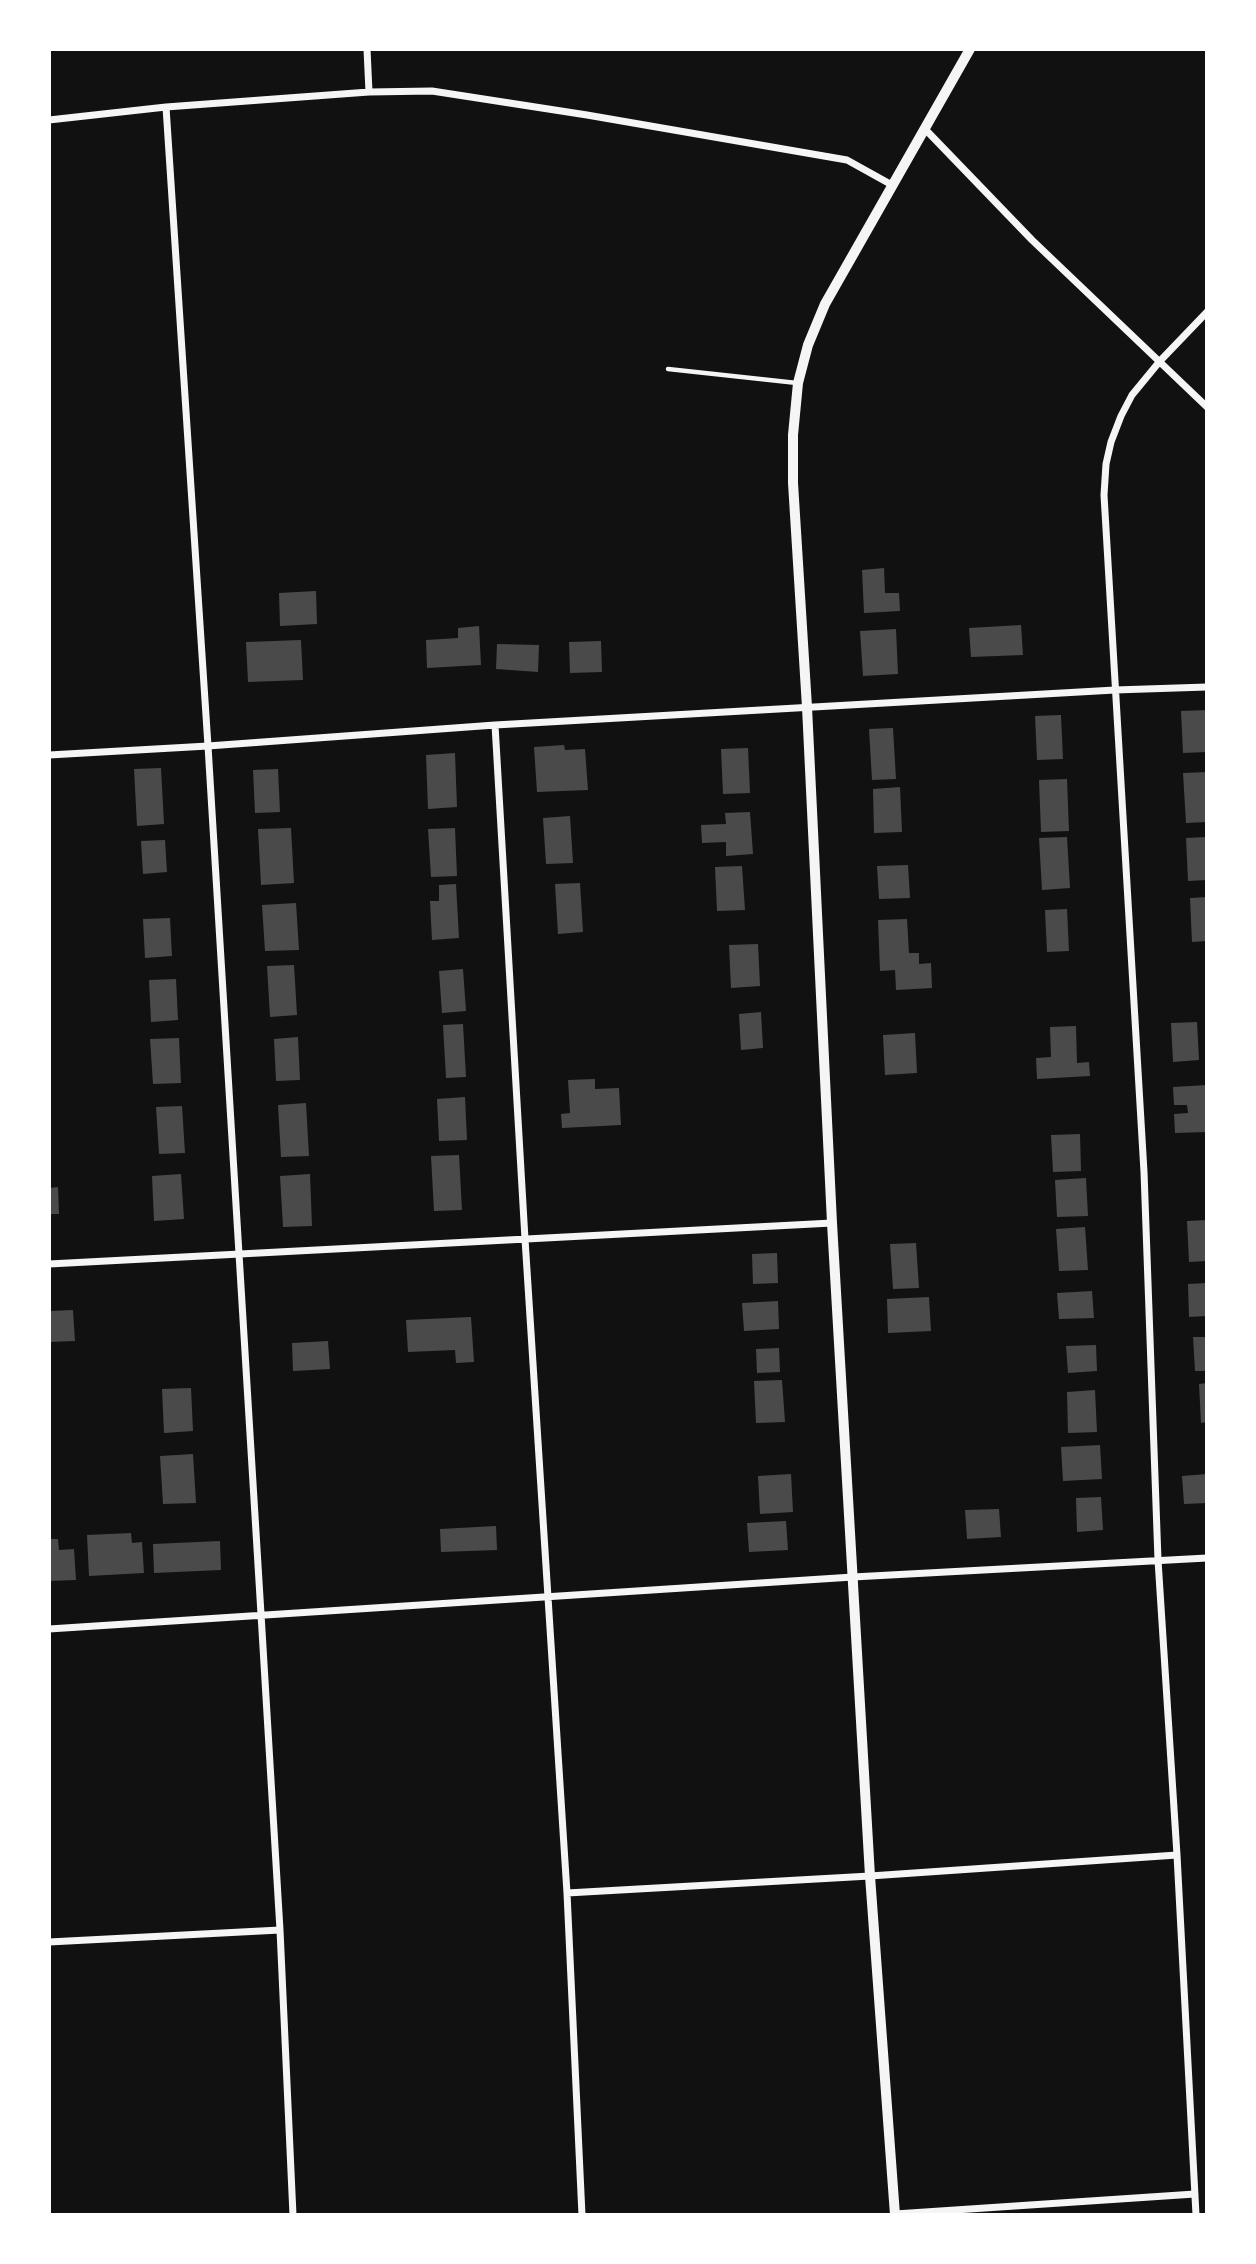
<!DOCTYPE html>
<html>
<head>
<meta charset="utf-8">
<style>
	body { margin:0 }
	#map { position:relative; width:1256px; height:2264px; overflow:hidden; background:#111; font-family:"Golos Text",sans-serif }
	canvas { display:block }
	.frame { position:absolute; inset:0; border:51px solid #fff; pointer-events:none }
</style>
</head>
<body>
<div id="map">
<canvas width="1256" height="2264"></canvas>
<div class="frame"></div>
</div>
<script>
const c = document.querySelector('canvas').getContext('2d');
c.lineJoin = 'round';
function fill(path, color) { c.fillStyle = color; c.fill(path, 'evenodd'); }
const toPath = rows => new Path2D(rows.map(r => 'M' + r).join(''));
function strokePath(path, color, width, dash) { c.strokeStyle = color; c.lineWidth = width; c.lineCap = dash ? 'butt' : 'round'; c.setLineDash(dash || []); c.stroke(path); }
fill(toPath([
	[884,568,885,593,899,593,900,611,864,613,862,570],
	[316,591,317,624,280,626,279,593],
	[1021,625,1023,655,971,657,969,628],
	[479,626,481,665,427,668,426,640,458,638,458,628],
	[896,629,898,674,863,676,860,631],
	[301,640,303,680,248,682,246,642],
	[601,641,602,672,570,673,569,642],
	[497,644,539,645,538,672,496,669],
	[1207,710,1207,752,1183,753,1181,711],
	[1061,715,1063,759,1037,760,1035,716],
	[893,728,896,779,872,780,869,729],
	[564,745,565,750,585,749,588,790,537,792,534,747],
	[748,748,750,793,723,794,721,749],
	[455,753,457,807,428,809,426,755],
	[161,768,164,824,137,826,134,769],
	[278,769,280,812,255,813,253,770],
	[1207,772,1207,822,1186,823,1183,773],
	[1067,779,1069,831,1041,832,1039,780],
	[900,787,902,832,874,833,873,789],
	[750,812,753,854,726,856,726,842,702,843,701,825,726,824,725,813],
	[570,816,573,863,546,864,543,818],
	[291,828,294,883,261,885,258,829],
	[455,828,457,876,431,877,428,829],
	[1067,837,1070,888,1042,890,1039,838],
	[1207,837,1207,880,1188,881,1186,838],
	[165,840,167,872,143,874,141,841],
	[908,865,910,898,879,899,877,866],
	[742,866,745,910,717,911,715,867],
	[580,883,583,932,558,934,555,884],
	[456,884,459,938,432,940,430,901,439,901,439,885],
	[1207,897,1207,941,1192,942,1190,898],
	[296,903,299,950,265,951,262,905],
	[1067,909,1069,951,1047,952,1045,910],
	[170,918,172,956,145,958,143,919],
	[907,919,909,953,919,953,919,964,931,963,932,988,896,990,895,970,880,971,878,920],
	[758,944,760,986,731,988,729,945],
	[294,965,297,1015,270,1017,267,966],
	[463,969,466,1011,442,1013,439,971],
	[176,979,178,1020,151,1022,149,980],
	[761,1012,763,1048,741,1050,739,1014],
	[1197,1022,1199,1060,1173,1062,1171,1023],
	[463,1024,466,1077,446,1078,443,1025],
	[1076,1026,1077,1063,1089,1062,1090,1076,1037,1079,1036,1058,1051,1057,1050,1027],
	[915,1033,917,1073,885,1075,883,1035],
	[298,1037,300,1080,276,1081,274,1039],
	[179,1038,181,1083,153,1084,150,1039],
	[595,1079,595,1089,619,1088,621,1125,562,1128,561,1114,570,1113,568,1080],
	[1207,1085,1207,1132,1175,1133,1174,1114,1188,1113,1187,1105,1174,1105,1173,1087],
	[465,1097,467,1140,439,1141,437,1099],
	[306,1103,309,1156,281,1157,278,1105],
	[182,1106,185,1153,159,1154,156,1107],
	[1080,1134,1081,1171,1053,1172,1051,1135],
	[459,1155,462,1210,434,1211,431,1156],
	[181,1174,184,1219,154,1221,152,1176],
	[310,1174,312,1226,283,1227,280,1176],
	[1086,1178,1088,1216,1057,1217,1055,1180],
	[58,1187,59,1214,49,1214,49,1188],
	[1207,1220,1207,1261,1189,1262,1187,1221],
	[1085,1227,1088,1270,1059,1271,1056,1229],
	[916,1243,919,1288,893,1289,890,1244],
	[777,1253,778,1283,753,1284,752,1254],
	[1207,1283,1207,1316,1189,1317,1188,1284],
	[1092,1291,1094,1318,1059,1319,1057,1293],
	[929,1297,931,1331,888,1333,887,1299],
	[778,1301,779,1329,744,1331,742,1303],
	[73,1310,75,1341,49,1342,49,1311],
	[471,1317,474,1362,456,1363,455,1350,408,1352,406,1320],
	[1193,1337,1207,1337,1207,1371,1195,1371],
	[328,1341,330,1369,293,1371,292,1343],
	[1096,1345,1097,1371,1068,1373,1066,1346],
	[779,1348,780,1372,757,1373,756,1349],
	[782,1380,785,1422,756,1423,754,1381],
	[1207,1383,1207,1422,1201,1423,1199,1384],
	[191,1388,193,1431,164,1433,162,1389],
	[1095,1390,1097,1432,1068,1433,1067,1392],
	[1100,1445,1102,1479,1063,1481,1061,1447],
	[193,1454,196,1503,163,1504,160,1456],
	[791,1474,793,1512,760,1514,758,1476],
	[1207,1474,1207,1503,1184,1504,1182,1476],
	[1101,1497,1103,1530,1077,1532,1076,1498],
	[999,1509,1001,1537,967,1539,965,1510],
	[786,1521,788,1550,749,1552,747,1523],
	[496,1526,497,1550,441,1552,440,1529],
	[131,1533,132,1543,142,1542,144,1573,89,1576,87,1535],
	[49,1539,58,1539,59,1550,74,1549,76,1580,49,1581],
	[220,1541,221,1570,154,1573,153,1544]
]), '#4a4a4a');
strokePath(toPath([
	[668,369,797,383]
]), '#f5f5f5', 4.5);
strokePath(toPath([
	[367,49,369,92],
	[166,107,208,746,261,1614,280,1930,293,2215],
	[49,120,166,107,369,92,432,91,587,115,847,160,892,185],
	[924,128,1032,240,1207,407],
	[495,725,525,1239,567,1893,582,2215],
	[49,755,208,746,495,725,1115,690,1207,687],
	[49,1264,832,1223],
	[49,1629,853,1577,1207,1558],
	[567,1893,870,1876,1177,1855],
	[49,1942,280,1930],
	[895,2214,1195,2194],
	[1196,2215,1177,1855,1158,1560,1144,1172,1104,495,1106,464,1111,442,1121,416,1132,395,1160,361,1207,312]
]), '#f5f5f5', 7);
strokePath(toPath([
	[895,2215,870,1876,832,1223,807,707,793,483,793,435,798,383,808,345,825,304,970,49]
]), '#f5f5f5', 10);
</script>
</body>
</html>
